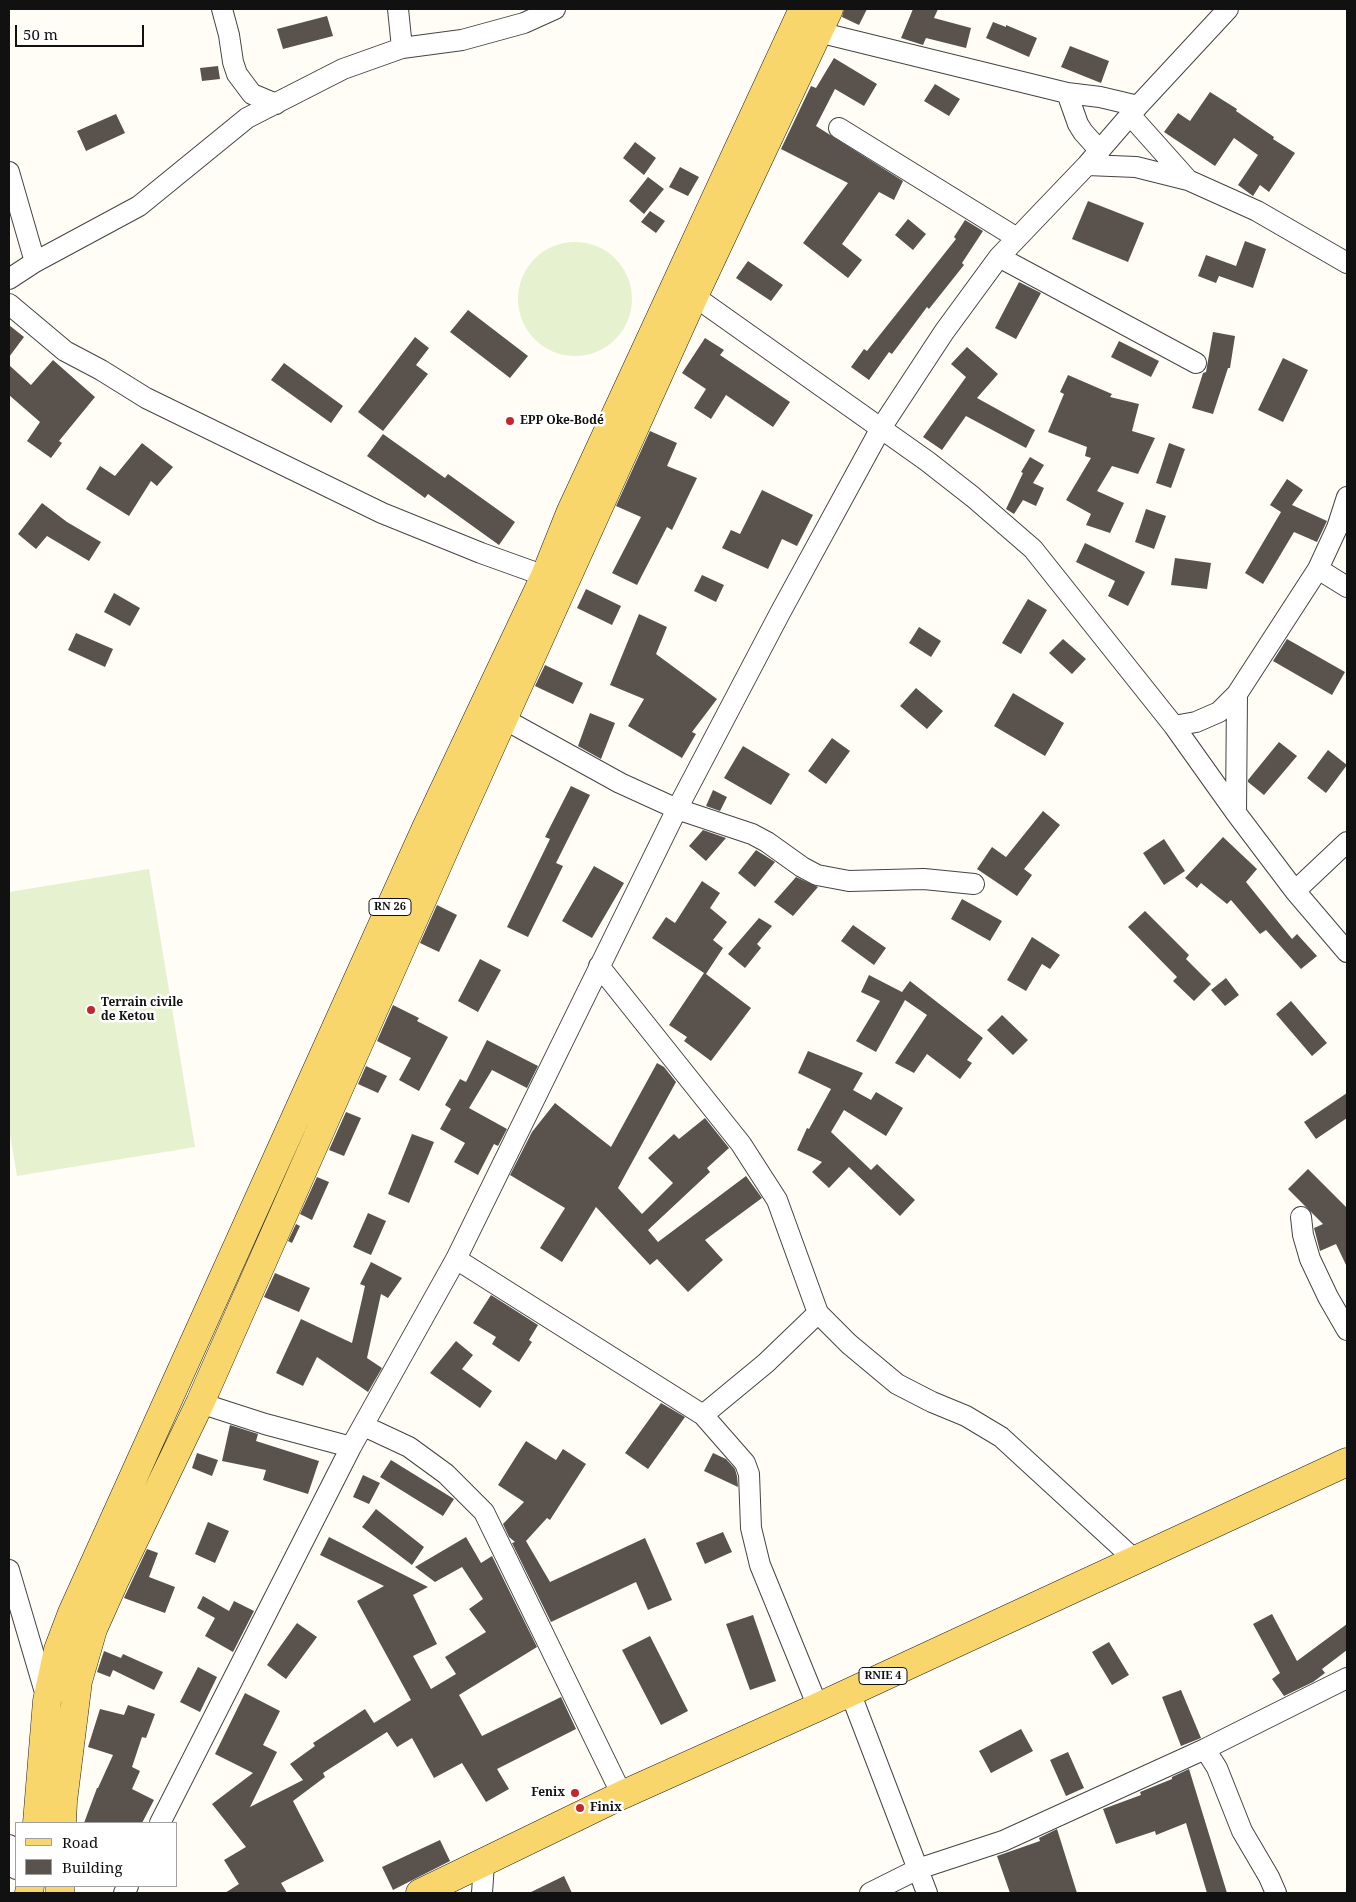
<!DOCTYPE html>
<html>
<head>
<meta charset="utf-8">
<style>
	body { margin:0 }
	#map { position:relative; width:1356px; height:1902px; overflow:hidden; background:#fffdf5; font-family:"Noto Serif",serif }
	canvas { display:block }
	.frame { position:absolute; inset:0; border:10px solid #111; pointer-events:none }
	.legend { position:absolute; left:15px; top:1822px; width:162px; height:65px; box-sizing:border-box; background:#fff; border:1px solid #a0a0a0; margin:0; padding:6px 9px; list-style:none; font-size:15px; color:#111 }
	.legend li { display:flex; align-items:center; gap:10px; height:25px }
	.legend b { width:25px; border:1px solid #a0a0a0 }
	.scale { position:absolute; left:15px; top:25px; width:129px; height:22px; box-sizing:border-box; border:2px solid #111; border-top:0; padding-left:6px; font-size:15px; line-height:18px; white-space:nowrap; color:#111; -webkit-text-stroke:4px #fff; paint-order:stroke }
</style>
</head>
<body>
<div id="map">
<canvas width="1356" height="1902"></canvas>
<div class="frame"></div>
<ul class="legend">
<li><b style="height:6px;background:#f9d66b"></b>Road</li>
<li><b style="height:14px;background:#5a524d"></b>Building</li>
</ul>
<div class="scale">50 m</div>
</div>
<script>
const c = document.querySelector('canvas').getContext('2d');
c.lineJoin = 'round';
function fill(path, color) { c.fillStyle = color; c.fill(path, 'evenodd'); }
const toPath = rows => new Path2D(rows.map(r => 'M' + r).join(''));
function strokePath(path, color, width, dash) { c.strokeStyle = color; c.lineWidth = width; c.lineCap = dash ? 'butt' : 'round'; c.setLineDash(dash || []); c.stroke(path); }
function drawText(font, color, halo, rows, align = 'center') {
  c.font = font + ' "Noto Serif",serif'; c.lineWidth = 5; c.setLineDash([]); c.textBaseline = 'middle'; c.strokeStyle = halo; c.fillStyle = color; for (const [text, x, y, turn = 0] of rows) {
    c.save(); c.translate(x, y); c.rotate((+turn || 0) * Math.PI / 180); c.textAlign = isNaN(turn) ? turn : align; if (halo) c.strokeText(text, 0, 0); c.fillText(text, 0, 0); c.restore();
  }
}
fill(toPath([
	'518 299a57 57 0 1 1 114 0a57 57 0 1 1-114 0Z',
	[149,869,195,1147,17,1176,9,1129,9,892]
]), '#e6f2cf');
fill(toPath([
	[844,9,867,9,859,25,842,17],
	[913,9,938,9,934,18,971,28,966,48,926,38,923,45,901,38],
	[327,16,333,36,283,49,277,29],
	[993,22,1006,27,1006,25,1037,38,1029,57,986,38],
	[1070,46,1109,61,1101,83,1061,67],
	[834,58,877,84,864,106,835,89,816,126,903,181,894,200,879,192,842,244,862,260,848,278,803,243,848,183,781,149,811,86,816,88],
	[218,66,220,79,202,81,200,68],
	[935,84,960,99,949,116,924,101],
	[1210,92,1237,109,1236,111,1274,137,1273,139,1295,153,1269,192,1260,185,1253,196,1238,185,1258,155,1234,138,1215,166,1164,132,1178,113,1190,121],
	[116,114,125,133,86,151,77,131],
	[635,142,656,158,644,175,623,158],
	[680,167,699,177,688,196,669,187],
	[648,177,664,189,644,214,629,201],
	[1088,201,1144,223,1128,262,1072,239],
	[650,211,665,221,656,233,641,222],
	[908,219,926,234,913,250,895,235],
	[965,220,983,231,962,263,964,265,929,309,927,307,892,354,889,352,869,380,851,367,864,349,867,351,956,239,954,237],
	[1245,241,1266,249,1253,288,1219,276,1216,283,1198,276,1206,255,1236,266],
	[748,261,783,285,771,301,736,278],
	[1019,282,1041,293,1016,339,995,328],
	[468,310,528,356,510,378,450,332],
	[9,325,24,337,9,357],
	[1213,332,1235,336,1230,368,1228,368,1213,414,1192,408,1203,373,1206,372],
	[415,337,429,348,416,365,428,374,383,431,358,412],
	[705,338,724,350,720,355,790,402,773,427,726,395,711,419,694,408,706,389,682,373],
	[1119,341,1159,361,1151,377,1111,357],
	[967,347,998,374,977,398,1035,430,1026,448,966,416,942,450,923,437,966,377,951,364],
	[1283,358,1308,370,1283,422,1258,410],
	[53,360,95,397,59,441,62,443,51,458,27,441,40,422,9,395,9,365,31,385],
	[284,363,343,406,331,423,271,380],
	[1068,375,1112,394,1110,397,1139,404,1132,431,1155,438,1138,474,1112,466,1097,491,1124,503,1110,533,1086,525,1091,514,1066,500,1091,458,1085,456,1087,447,1048,432,1064,394,1060,392],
	[650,431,677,443,667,466,697,478,672,530,667,527,637,585,612,573,641,517,616,506],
	[383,434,445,478,448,474,515,522,499,545,428,494,425,498,367,456],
	[142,443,173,467,157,486,151,481,129,516,86,489,100,466,115,476],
	[1169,443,1185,449,1171,488,1156,483],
	[1030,457,1044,465,1033,483,1044,488,1036,506,1023,500,1014,514,1006,509,1023,473,1021,472],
	[1287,479,1303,490,1292,505,1327,521,1317,542,1294,532,1263,584,1245,573,1281,512,1270,505],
	[762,490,813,515,797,546,782,539,768,569,722,548,731,530,740,534],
	[42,503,67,522,101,542,89,561,47,536,36,549,18,534],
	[1146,509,1166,516,1154,549,1135,542],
	[1085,543,1145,572,1128,606,1108,596,1115,581,1076,562],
	[1175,558,1211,563,1207,589,1171,585],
	[702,575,724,585,716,602,694,591],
	[586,589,621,606,612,625,577,608],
	[114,593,140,608,130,626,104,612],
	[1028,599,1047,610,1021,654,1002,643],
	[639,614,667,627,656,654,717,699,692,732,696,734,682,758,628,726,644,699,610,685],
	[919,627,941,641,931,657,909,643],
	[76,633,113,649,105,667,68,650],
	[1063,639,1086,659,1072,674,1049,653],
	[1287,639,1345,672,1332,695,1273,661],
	[545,665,583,683,573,704,535,686],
	[916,688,943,711,927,729,900,706],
	[1013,693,1064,723,1045,756,994,726],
	[590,713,615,723,601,759,578,746],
	[832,738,850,751,826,784,808,771],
	[1279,742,1297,756,1264,795,1248,782,1248,780],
	[743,746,790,774,771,805,724,778],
	[1328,750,1347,765,1326,793,1307,778],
	[571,786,590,795,556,863,563,866,528,937,507,927,550,839,545,837],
	[713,790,727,797,720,811,706,806],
	[1043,811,1060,825,1024,869,1032,875,1017,896,977,869,992,847,1006,857],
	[703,830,726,838,706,861,689,846],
	[1223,837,1257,869,1246,882,1292,939,1297,934,1317,956,1301,969,1266,930,1260,934,1231,900,1227,904,1201,883,1197,888,1185,878],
	[1164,839,1185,871,1164,885,1143,853],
	[756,850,775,862,755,887,738,873],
	[594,866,624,883,592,938,562,921],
	[796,877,818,887,793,916,774,902],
	[702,881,720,893,710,908,727,922,713,940,723,948,706,974,751,1008,711,1061,684,1041,687,1037,669,1025,704,973,652,938,666,917,675,923],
	[962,899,1002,921,990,941,951,919],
	[437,905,457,915,439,952,420,943],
	[1145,911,1189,955,1186,959,1211,984,1194,1001,1173,981,1177,977,1128,927],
	[759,918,772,926,757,944,761,948,745,968,728,954],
	[853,925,886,948,874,965,841,941],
	[1032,937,1060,955,1050,969,1042,964,1026,991,1007,980],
	[480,959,501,970,478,1012,458,1001],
	[869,975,902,992,910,981,983,1038,967,1060,972,1063,960,1079,927,1054,914,1073,895,1063,927,1015,905,1000,876,1052,856,1041,880,1001,861,992],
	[1226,978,1239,995,1225,1006,1211,990],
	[1291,1001,1327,1043,1312,1056,1276,1014],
	[393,1005,419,1018,417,1021,448,1037,419,1091,399,1080,411,1058,377,1041],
	[1002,1015,1028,1040,1013,1055,987,1030],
	[487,1040,538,1066,527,1088,492,1070,469,1108,507,1129,498,1146,494,1144,478,1175,454,1162,465,1143,440,1129,451,1109,445,1105,460,1079,466,1082],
	[808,1051,863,1073,853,1090,871,1100,876,1092,903,1108,886,1136,844,1110,831,1132,871,1170,877,1164,915,1200,900,1216,849,1167,829,1188,812,1172,822,1162,797,1150,807,1128,809,1129,831,1089,798,1073],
	[657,1063,664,1067,676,1082,618,1188,642,1214,673,1183,648,1158,674,1134,679,1139,705,1118,729,1148,707,1168,710,1172,648,1230,658,1242,746,1176,762,1198,705,1240,723,1260,688,1292,657,1259,650,1265,596,1207,562,1262,540,1248,565,1208,510,1175,532,1132,555,1103,611,1147],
	[366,1066,387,1076,378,1093,358,1084],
	[1347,1093,1347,1118,1316,1139,1304,1122],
	[346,1112,361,1118,344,1156,329,1150],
	[412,1134,434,1142,409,1203,388,1194],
	[1308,1169,1347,1208,1347,1267,1336,1244,1320,1251,1314,1228,1323,1224,1288,1189],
	[317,1177,329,1182,312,1220,300,1214],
	[368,1213,386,1221,371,1255,353,1247],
	[296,1224,300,1226,292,1243,288,1241],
	[371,1262,402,1278,388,1298,381,1294,367,1358,382,1368,368,1392,317,1357,303,1386,276,1373,301,1319,352,1343,365,1286,360,1284],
	[275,1273,310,1288,299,1312,264,1297],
	[491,1295,538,1325,529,1340,532,1342,519,1362,492,1344,496,1337,473,1323],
	[456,1341,473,1355,462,1369,492,1391,480,1408,430,1373],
	[661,1403,685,1417,648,1469,625,1453],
	[230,1425,258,1434,256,1441,319,1461,308,1494,263,1480,266,1470,222,1461],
	[526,1441,556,1460,563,1449,586,1464,550,1520,547,1518,526,1541,550,1582,645,1538,672,1600,648,1610,636,1582,551,1622,512,1543,515,1542,509,1537,503,1524,524,1502,498,1485],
	[197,1453,218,1460,212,1476,192,1468],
	[713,1453,726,1459,735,1469,737,1476,738,1487,704,1471],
	[391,1460,454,1499,443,1516,380,1477],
	[363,1475,380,1483,369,1504,353,1497],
	[376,1509,424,1547,412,1565,362,1527],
	[208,1522,229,1531,215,1563,195,1554],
	[723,1532,732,1552,705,1564,696,1543],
	[329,1537,428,1587,413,1595,437,1644,413,1656,431,1689,456,1674,445,1657,486,1632,469,1609,483,1599,462,1567,435,1582,415,1567,466,1537,481,1563,492,1556,537,1647,459,1695,482,1736,561,1697,576,1729,497,1769,509,1789,486,1802,462,1763,434,1778,412,1738,397,1747,387,1732,323,1773,325,1777,293,1801,324,1861,281,1883,287,1893,225,1893,239,1884,224,1860,246,1847,212,1804,253,1773,215,1754,245,1693,280,1711,263,1745,277,1752,250,1807,303,1780,290,1764,315,1746,313,1743,365,1709,374,1723,411,1700,357,1601,384,1586,320,1555],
	[147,1549,158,1553,149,1577,175,1587,165,1613,124,1598],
	[203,1596,229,1611,234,1601,254,1611,233,1652,205,1636,215,1618,197,1608],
	[1272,1614,1297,1661,1347,1624,1347,1650,1322,1669,1325,1673,1313,1682,1284,1696,1272,1679,1280,1673,1253,1624],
	[753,1615,776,1681,750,1690,726,1624],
	[297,1623,317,1637,286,1679,267,1665],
	[650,1636,688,1711,661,1725,622,1650],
	[1109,1642,1129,1675,1112,1685,1092,1652],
	[104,1651,121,1658,123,1654,163,1672,154,1690,113,1670,110,1677,97,1672],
	[198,1667,217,1677,200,1712,180,1702],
	[1181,1690,1201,1738,1181,1746,1162,1697],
	[128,1705,155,1714,146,1738,142,1737,132,1767,140,1771,132,1789,154,1800,142,1823,84,1823,97,1788,98,1788,113,1755,88,1747,100,1709,124,1715],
	[1021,1729,1033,1751,991,1773,979,1751],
	[1068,1752,1084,1788,1066,1796,1050,1760],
	[1189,1769,1227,1893,1207,1893,1186,1823,1156,1835,1155,1831,1116,1844,1103,1809,1141,1795,1140,1792,1172,1779,1172,1777],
	[1057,1829,1077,1893,1010,1893,997,1856,1040,1841,1039,1838],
	[440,1840,450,1861,393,1890,382,1867],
	[564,1876,572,1893,529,1893]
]), '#5a524d');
const minor = toPath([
	[222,9,229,35,233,62,237,74,252,94,276,104],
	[398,9,402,48],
	[818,32,1067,93,1100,97,1138,106],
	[1067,93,1078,124,1083,132,1100,151],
	[1130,115,1188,180,1257,211,1347,263],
	[839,128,1017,238],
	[1087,165,1136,167,1188,180],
	[9,172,35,262],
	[999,257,1196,363],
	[9,279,35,262,139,206,247,118,343,69,402,48,462,40,524,23,555,9],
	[694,296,927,461,973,497,1033,549,1174,726,1236,813,1295,891,1347,952],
	[9,304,65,351,101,370,146,398,382,513,481,553,545,576],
	[1318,569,1347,587],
	[504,719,620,783,677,809,752,834,767,842,802,867,817,875,849,881,924,879,974,884],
	[1174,726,1196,722,1219,712,1237,694,1318,569,1337,528,1347,497],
	[1236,813,1237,694],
	[1295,891,1347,842],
	[599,966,741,1144,777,1200,818,1313,849,1344,897,1384,932,1402,966,1416,1001,1437,1135,1560],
	[1301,1217,1303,1235,1310,1259,1328,1297,1347,1330],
	[456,1259,703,1415,745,1463,749,1474,751,1528,760,1565,818,1707],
	[200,1403,265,1424,351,1447],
	[703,1415,766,1363,818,1313],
	[364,1426,409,1447,446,1474,484,1512,622,1795],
	[9,1570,47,1699],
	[850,1692,927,1893],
	[1205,1749,1217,1768,1242,1831,1269,1877,1276,1893],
	[160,1823,351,1447,456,1259,677,809,780,613,881,428,944,332,999,257,1087,165,1138,106,1228,9],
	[9,1845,12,1860,16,1869],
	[124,1893,128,1886],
	[482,1893,484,1863],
	[870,1893,918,1869,1003,1841,1205,1749,1347,1678]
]);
const primary = toPath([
	[37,1823,47,1701,58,1650,72,1613,426,828,545,576,571,511,803,9],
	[62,1823,63,1801,78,1681,93,1629,114,1582,200,1403,454,828,694,296,829,9],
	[29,1893,30,1886],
	[60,1893,60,1886],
	[420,1893,622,1795,818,1707,1347,1462]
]);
strokePath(minor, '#444', 22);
strokePath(primary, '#222', 29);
strokePath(minor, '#fff', 20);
strokePath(primary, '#f9d66b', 28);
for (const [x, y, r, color] of [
	[510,421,5,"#c4262e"],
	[91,1010,5,"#c4262e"],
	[575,1793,5,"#c4262e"],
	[580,1808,5,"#c4262e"]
]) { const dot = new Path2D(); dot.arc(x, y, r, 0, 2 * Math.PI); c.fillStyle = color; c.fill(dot); strokePath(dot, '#fff', 2); }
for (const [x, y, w] of [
	[390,907,42],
	[883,1676,48]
]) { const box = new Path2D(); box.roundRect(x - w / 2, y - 8.5, w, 17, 4); c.fillStyle = '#fff'; c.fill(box); strokePath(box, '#111', 1); }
drawText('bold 11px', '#111', null, [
	["RN 26",390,907],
	["RNIE 4",883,1676]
]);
drawText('bold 12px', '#111', '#fff', [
	["EPP Oke-Bodé",520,421],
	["Terrain civile",101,1003],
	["de Ketou",101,1017],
	["Fenix",565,1793,"right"],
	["Finix",590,1808]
], 'left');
</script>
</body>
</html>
